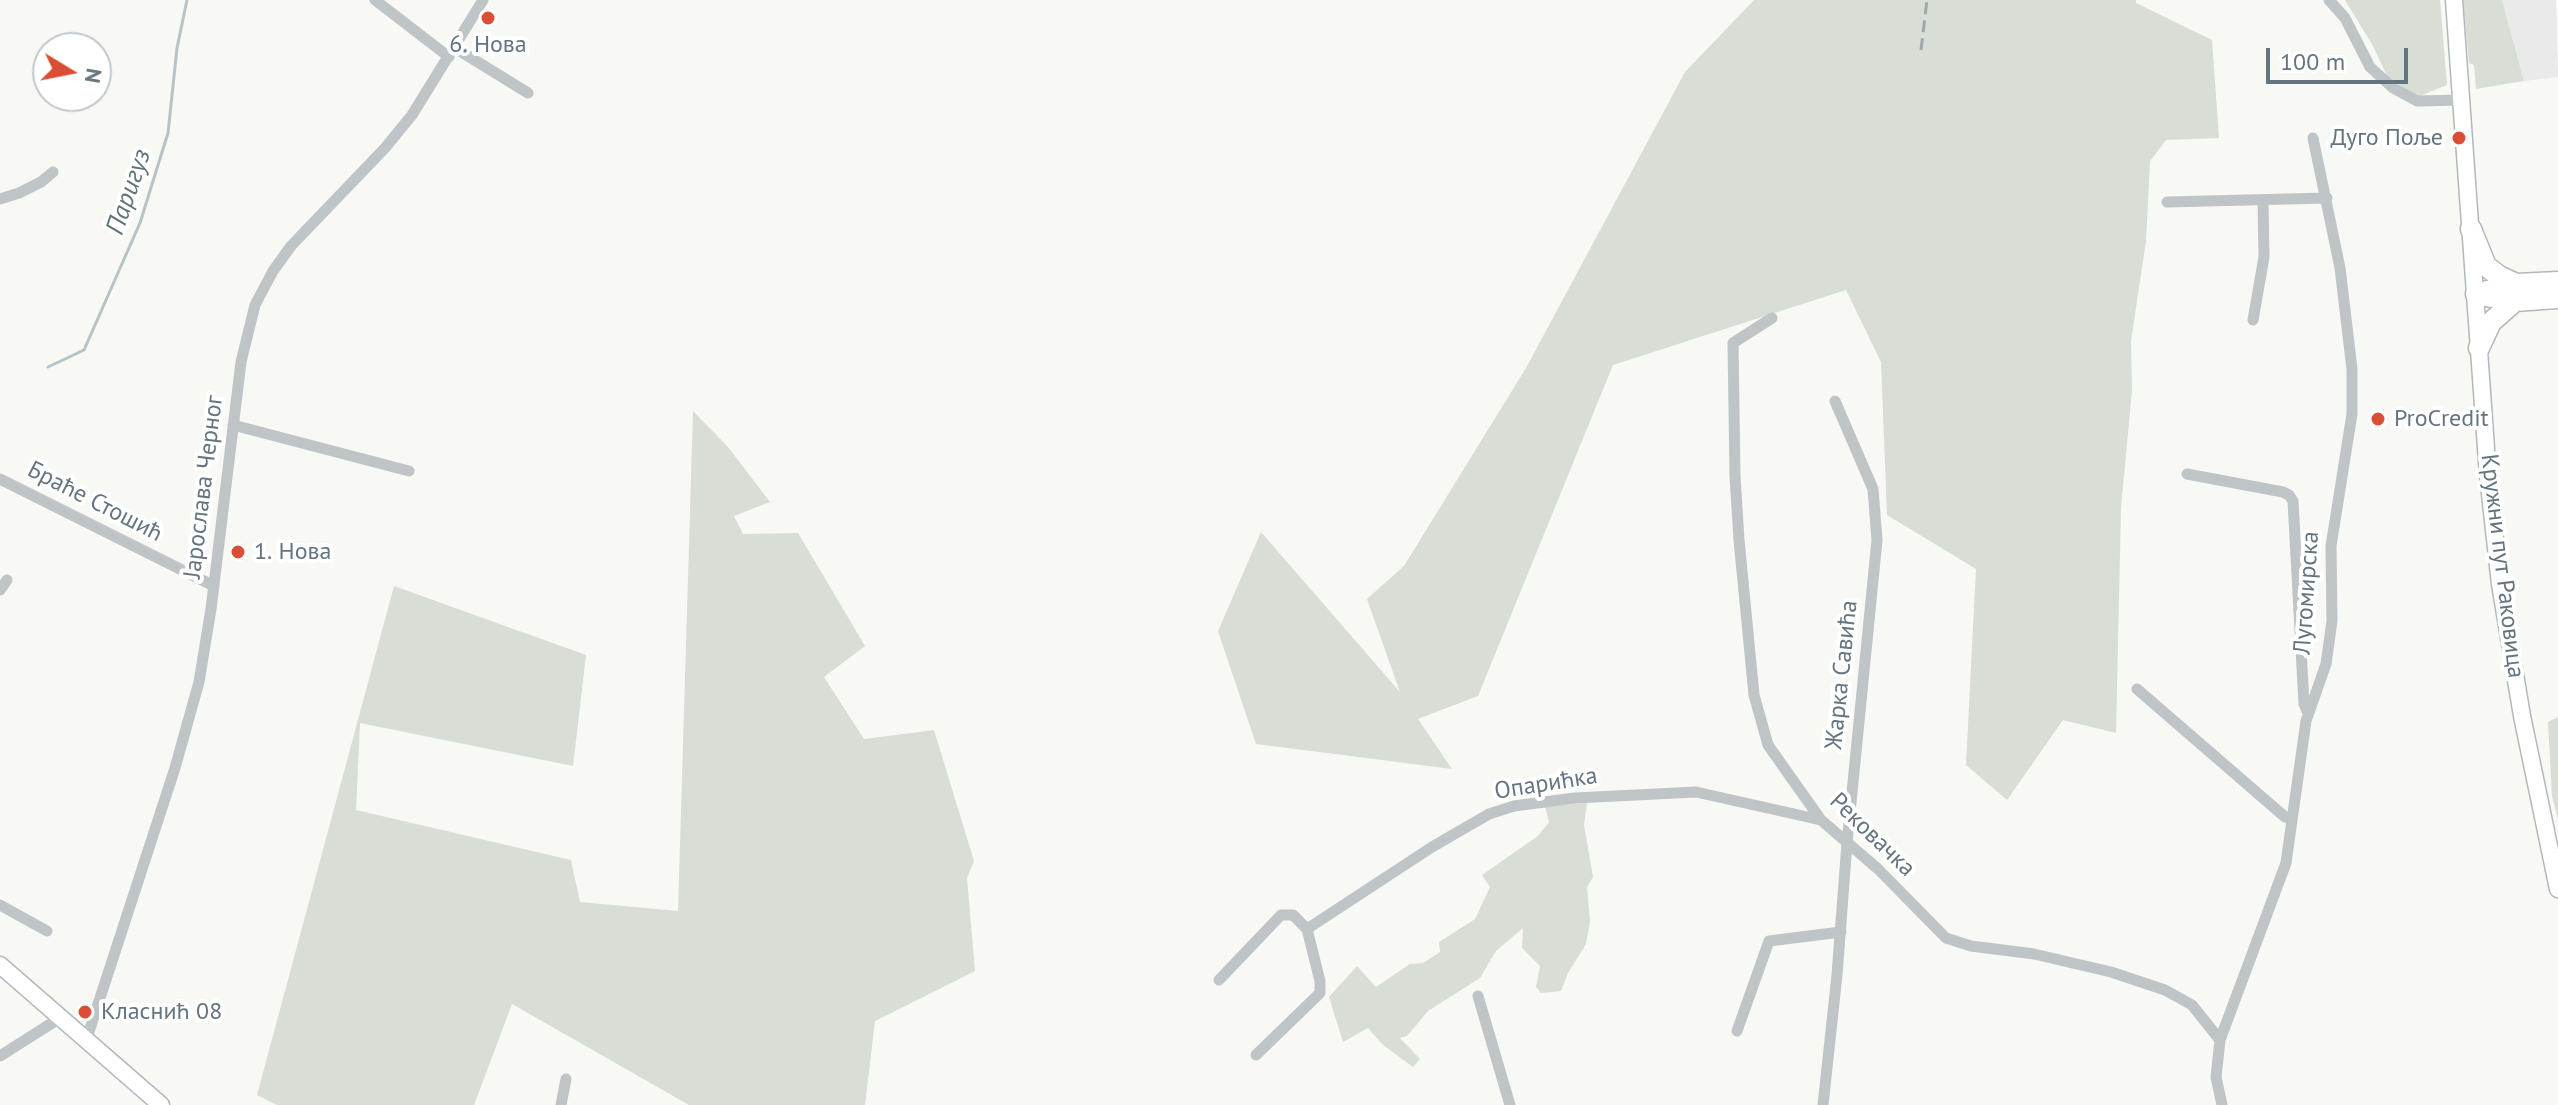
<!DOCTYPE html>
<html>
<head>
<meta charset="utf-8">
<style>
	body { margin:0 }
	#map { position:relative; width:2558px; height:1105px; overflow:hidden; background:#f8f8f5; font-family:"PT Sans",sans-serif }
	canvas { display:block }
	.north { position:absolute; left:32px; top:32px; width:80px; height:80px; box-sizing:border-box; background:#fff; border:2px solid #c1c8cc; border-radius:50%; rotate:100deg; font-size:22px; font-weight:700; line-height:32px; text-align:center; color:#65757f }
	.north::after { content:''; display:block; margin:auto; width:28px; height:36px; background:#d94e34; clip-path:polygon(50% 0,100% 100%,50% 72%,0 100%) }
	.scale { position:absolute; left:2266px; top:48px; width:142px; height:36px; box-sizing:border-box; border:4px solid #65757f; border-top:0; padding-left:10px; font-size:24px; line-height:28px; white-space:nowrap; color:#65757f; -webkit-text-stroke:6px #fff; paint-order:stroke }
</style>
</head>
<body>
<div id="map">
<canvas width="2558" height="1105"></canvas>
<div class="north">N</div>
<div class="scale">100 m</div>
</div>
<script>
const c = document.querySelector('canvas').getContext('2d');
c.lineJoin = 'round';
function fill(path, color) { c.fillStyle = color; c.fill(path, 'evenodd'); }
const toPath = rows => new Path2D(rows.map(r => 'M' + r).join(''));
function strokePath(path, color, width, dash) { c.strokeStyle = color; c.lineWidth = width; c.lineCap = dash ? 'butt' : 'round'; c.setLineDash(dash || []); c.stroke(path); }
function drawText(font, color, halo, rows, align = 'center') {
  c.font = font + ' "PT Sans",sans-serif'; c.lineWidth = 8; c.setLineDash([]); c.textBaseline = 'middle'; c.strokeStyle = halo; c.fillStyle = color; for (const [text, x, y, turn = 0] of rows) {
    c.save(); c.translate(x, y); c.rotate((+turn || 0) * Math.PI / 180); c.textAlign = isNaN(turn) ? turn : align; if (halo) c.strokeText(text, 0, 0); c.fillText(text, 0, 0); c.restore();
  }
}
fill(toPath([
	[2502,0,2556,0,2558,77,2524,81]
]), '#e9eae9');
fill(toPath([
	[1754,0,2136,0,2136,3,2212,40,2219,138,2166,140,2150,161,2146,241,2131,341,2132,390,2121,508,2116,733,2063,720,2007,800,1966,765,1976,569,1887,515,1881,362,1846,290,1613,365,1478,696,1418,719,1452,769,1256,744,1218,631,1261,532,1400,692,1367,599,1404,566,1526,368,1685,72],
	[2345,0,2440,0,2447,85,2417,97,2388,78,2373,46],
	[2463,0,2502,0,2524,81,2476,89,2474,65,2469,63],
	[693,411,728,447,770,502,734,516,743,534,798,533,865,646,824,677,864,739,934,730,974,861,967,878,975,971,875,1021,865,1105,689,1105,512,1004,474,1105,277,1105,257,1095,394,586,586,655,573,766,360,723,356,810,571,860,580,902,678,911],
	[2558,717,2558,819,2552,796,2548,722],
	[1587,803,1584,825,1593,877,1587,887,1590,922,1586,944,1568,973,1561,991,1541,993,1536,987,1540,966,1522,948,1523,928,1496,951,1480,978,1428,1011,1407,1036,1400,1038,1420,1059,1413,1067,1383,1045,1368,1028,1343,1042,1329,997,1357,966,1376,987,1410,964,1423,963,1440,952,1439,942,1475,919,1490,887,1482,875,1538,836,1549,822,1545,806]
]), '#d8ddd5');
strokePath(toPath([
	[48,367,84,350,140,223,168,133,177,48,187,0]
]), '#b7c4c7', 3);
const secondary = toPath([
	[2454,0,2488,476,2500,584,2522,716,2558,889],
	[0,965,161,1105]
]);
const motorway = toPath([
	[2471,229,2486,266,2499,276,2516,284],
	[2476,294,2516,284,2558,282],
	[2480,295,2515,301,2558,298],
	[2479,348,2491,322,2515,301]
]);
strokePath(secondary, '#b2b8bc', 19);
strokePath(motorway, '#b3b7ba', 23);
strokePath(toPath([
	[375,0,449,57],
	[2329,0,2345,18,2370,67,2393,88,2417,101,2462,100],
	[455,48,528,93],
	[0,199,19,193,41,182,53,172],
	[2167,202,2327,198],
	[1772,318,1733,343,1735,476,1739,540,1754,695,1768,745,1821,820,1878,869,1946,938,1971,946,2034,954,2111,972,2165,990,2192,1005,2220,1040,2216,1077,2222,1105],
	[2253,320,2264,257,2263,200],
	[233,425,409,471],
	[2187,474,2283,492,2289,495,2293,501,2304,704,2308,713],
	[0,479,214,586],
	[0,590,7,580],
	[2137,689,2285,817,2292,819],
	[0,905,47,931],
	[1307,929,1432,847,1489,814,1514,806,1575,798,1696,792,1821,820],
	[1219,980,1281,915,1293,915,1307,929,1320,981,1320,993,1256,1055],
	[1478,996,1510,1105],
	[1737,1031,1769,941,1841,932],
	[2220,1040,2286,863,2306,721,2326,664,2332,621,2331,546,2352,414,2352,369,2340,268,2313,138],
	[86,1041,175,768,199,682,211,609,241,362,255,305,273,271,291,246,385,148,412,115,483,0],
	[0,1056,60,1018],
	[561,1105,566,1079],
	[1823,1105,1837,975,1847,843,1877,540,1873,489,1835,401]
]), '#bfc4c7', 11);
strokePath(secondary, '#fff', 16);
strokePath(motorway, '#fff', 20);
strokePath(toPath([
	[1921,50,1927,0]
]), '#a1a8ad', 3, [12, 6]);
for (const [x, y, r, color] of [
	[488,18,8,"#d94e34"],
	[2459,138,8,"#d94e34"],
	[2378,419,8,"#d94e34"],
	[238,552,8,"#d94e34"],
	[85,1012,8,"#d94e34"]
]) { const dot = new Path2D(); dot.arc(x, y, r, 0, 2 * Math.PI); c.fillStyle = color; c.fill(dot); strokePath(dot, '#fff', 3); }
drawText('24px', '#65757f', '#fff', [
	["6. Нова",488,45,"center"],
	["Дуго Поље",2443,138,"right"],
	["ProCredit",2394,419],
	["1. Нова",254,552],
	["Класнић 08",101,1012]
], 'left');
drawText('24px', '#65757f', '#fff', [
	["Јарослава Черног",204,487,-83],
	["Браће Стошић",95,502,27],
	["Кружни пут Раковица",2502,566,83],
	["Лугомирска",2307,593,-86],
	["Жарка Савића",1842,675,-84],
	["Опарићка",1546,784,-9],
	["Рековачка",1872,835,44]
]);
drawText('italic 26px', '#5f7479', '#fff', [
	["Паригуз",129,192,-71]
]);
</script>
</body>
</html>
